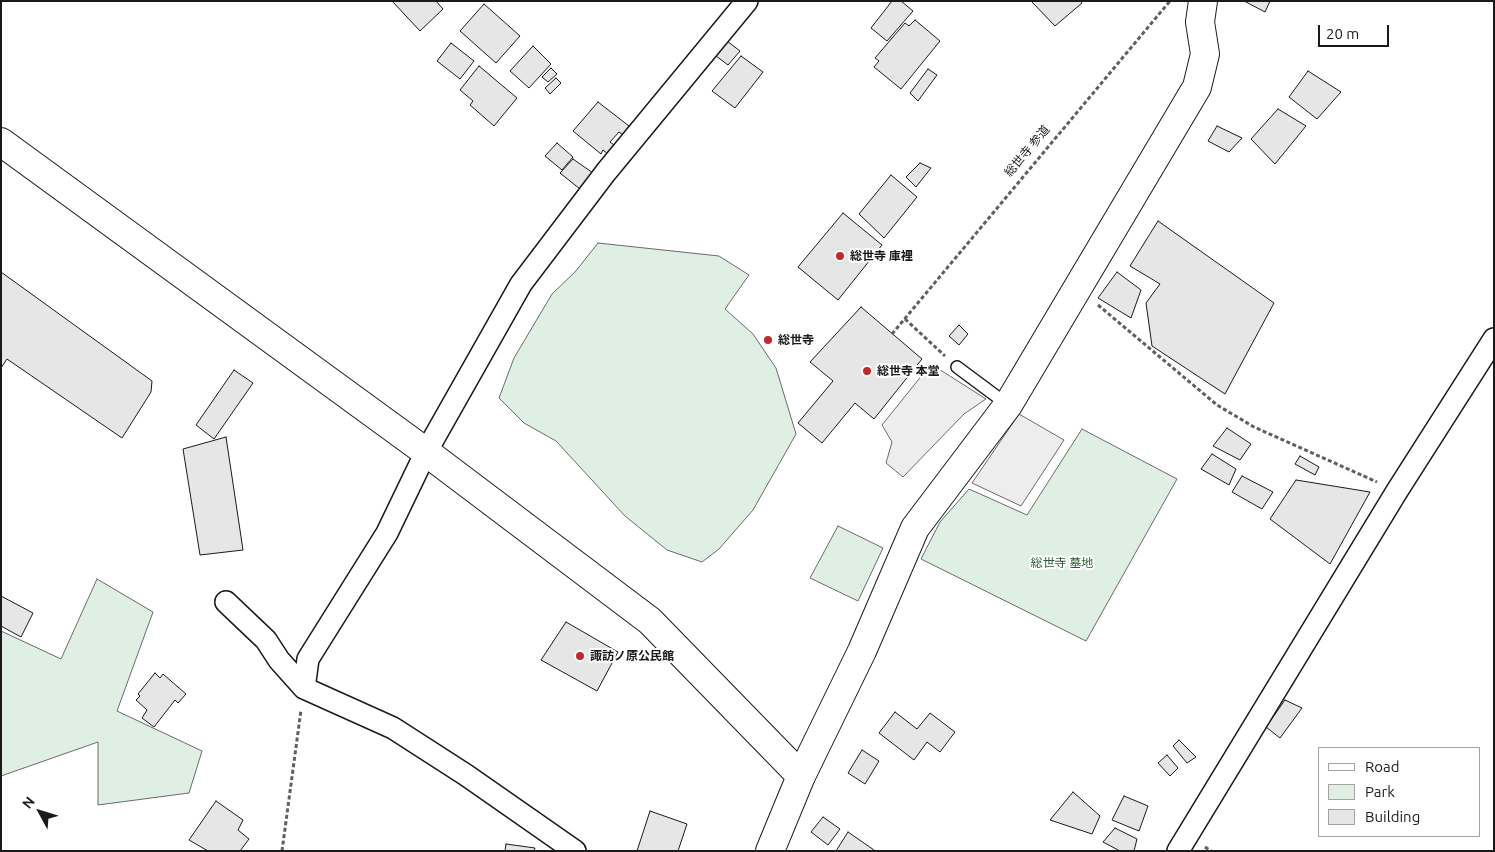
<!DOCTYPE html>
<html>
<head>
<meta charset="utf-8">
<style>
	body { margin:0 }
	#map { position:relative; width:1495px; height:852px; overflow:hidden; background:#fff; font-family:Ubuntu,sans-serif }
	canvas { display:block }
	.frame { position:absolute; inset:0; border:2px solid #1a1a1a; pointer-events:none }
	.legend { position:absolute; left:1318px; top:747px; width:162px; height:90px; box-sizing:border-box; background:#fff; border:1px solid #a3a3a3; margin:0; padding:6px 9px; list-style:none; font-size:15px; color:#1a1a1a }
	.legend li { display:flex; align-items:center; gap:10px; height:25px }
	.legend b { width:25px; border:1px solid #a3a3a3 }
	.north { position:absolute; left:15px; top:787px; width:50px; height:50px; -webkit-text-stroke:4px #fff; paint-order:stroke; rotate:309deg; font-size:14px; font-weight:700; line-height:20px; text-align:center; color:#1a1a1a }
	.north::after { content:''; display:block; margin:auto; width:18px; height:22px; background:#1a1a1a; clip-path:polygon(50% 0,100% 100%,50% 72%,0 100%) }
	.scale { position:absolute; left:1318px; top:25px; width:71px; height:22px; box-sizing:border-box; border:2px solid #1a1a1a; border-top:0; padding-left:6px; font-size:15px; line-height:18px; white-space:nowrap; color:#1a1a1a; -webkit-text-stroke:4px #fff; paint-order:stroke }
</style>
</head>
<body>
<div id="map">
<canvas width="1495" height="852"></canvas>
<div class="frame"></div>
<ul class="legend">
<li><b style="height:6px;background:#fff"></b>Road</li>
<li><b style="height:14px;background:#e0efe3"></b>Park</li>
<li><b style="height:14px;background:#e6e6e6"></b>Building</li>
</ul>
<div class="north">N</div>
<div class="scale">20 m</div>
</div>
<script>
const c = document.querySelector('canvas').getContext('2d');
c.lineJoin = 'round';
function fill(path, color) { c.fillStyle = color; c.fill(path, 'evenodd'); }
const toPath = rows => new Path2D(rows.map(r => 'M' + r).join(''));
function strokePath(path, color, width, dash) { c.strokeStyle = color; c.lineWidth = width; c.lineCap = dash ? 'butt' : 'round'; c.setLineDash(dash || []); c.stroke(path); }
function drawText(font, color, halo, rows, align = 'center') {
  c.font = font + ' Ubuntu,"Noto Sans JP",sans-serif'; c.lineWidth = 4; c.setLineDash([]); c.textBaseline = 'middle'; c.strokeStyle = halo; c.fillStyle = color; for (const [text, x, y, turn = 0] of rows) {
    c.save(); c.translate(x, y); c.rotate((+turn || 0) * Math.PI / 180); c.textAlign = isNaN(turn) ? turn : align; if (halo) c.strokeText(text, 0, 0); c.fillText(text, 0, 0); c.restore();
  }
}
const green = toPath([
	[598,243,719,256,749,275,725,309,753,334,776,368,796,434,753,510,719,549,702,562,667,550,625,516,556,441,524,423,499,398,514,358,552,294,575,272,598,243],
	[1082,429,1177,479,1086,641,921,559,940,522,969,489,1027,515,1082,429],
	[838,526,883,548,858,601,810,578,838,526],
	[97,579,153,612,117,711,202,751,189,793,98,805,98,742,1,776,1,631,61,659,97,579]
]);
fill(green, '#e0efe3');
strokePath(green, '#6a6a6a', 1);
const parking = toPath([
	[931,364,986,399,964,414,903,477,886,463,892,442,882,425,931,364],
	[1019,414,1064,440,1021,506,972,483,1019,414]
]);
fill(parking, '#ededed');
strokePath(parking, '#6a6a6a', 1);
const building = toPath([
	[392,1,436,1,443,9,420,31,392,1],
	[892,1,901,1,913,11,887,41,871,28,892,1],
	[1031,1,1080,1,1082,3,1055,26,1031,1],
	[1244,1,1270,1,1265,12,1244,1],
	[484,4,520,36,496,63,460,31,484,4],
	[915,20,940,41,901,89,874,67,879,61,875,58,905,23,909,26,915,20],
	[727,41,740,51,728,65,716,56,727,41],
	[451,43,474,61,460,79,437,61,451,43],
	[533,46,551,64,529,88,510,71,533,46],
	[741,56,763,72,735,108,712,91,741,56],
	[479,66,517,98,494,126,470,105,473,101,460,90,479,66],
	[551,68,557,74,548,82,542,77,551,68],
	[928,69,937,75,918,101,910,93,928,69],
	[1308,71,1341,92,1317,119,1289,97,1308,71],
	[556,78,561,83,550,94,545,88,556,78],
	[598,102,629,126,623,135,619,132,610,142,614,145,608,154,603,150,601,154,573,131,598,102],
	[1278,109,1306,126,1275,164,1251,139,1278,109],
	[1217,126,1242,138,1229,152,1208,141,1217,126],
	[557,143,573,157,562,170,545,156,557,143],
	[573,159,593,173,580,189,560,173,573,159],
	[920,163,931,168,916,187,906,177,920,163],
	[891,175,917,197,884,238,859,214,891,175],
	[843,213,882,245,838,300,798,267,843,213],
	[1158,221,1274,303,1225,394,1152,346,1146,303,1160,284,1130,266,1158,221],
	[1,272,152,381,151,392,122,438,7,359,1,368,1,272],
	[1117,272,1141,290,1131,318,1098,298,1117,272],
	[861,307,922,359,874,419,855,403,822,443,798,423,833,381,810,362,861,307],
	[959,325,968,334,959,345,949,336,959,325],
	[234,370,253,383,214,439,196,425,234,370],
	[1227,428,1251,444,1240,460,1213,446,1227,428],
	[226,437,243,550,200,555,183,449,226,437],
	[1212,454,1236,469,1229,485,1201,469,1212,454],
	[1300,456,1319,467,1315,475,1295,464,1300,456],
	[1242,476,1273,492,1262,509,1232,492,1242,476],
	[1296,480,1370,492,1330,564,1270,519,1296,480],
	[1,596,33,613,21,637,1,626,1,596],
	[566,622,618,652,597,691,541,660,566,622],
	[155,673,160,678,163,674,186,694,178,703,175,700,154,727,142,718,147,710,136,700,140,696,138,694,155,673],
	[1285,700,1302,708,1280,738,1266,727,1285,700],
	[895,712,917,729,930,713,955,732,940,752,927,742,914,760,879,733,895,712],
	[1179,740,1196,757,1187,763,1173,746,1179,740],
	[862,750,879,761,865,784,848,773,862,750],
	[1167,755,1178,768,1170,776,1158,763,1167,755],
	[1073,792,1100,816,1092,834,1050,820,1073,792],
	[1124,796,1148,806,1139,831,1112,820,1124,796],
	[216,801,243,820,238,830,249,839,240,851,208,851,189,840,216,801],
	[650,811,687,824,678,851,637,851,650,811],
	[823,817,840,829,828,845,811,832,823,817],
	[1115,828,1137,839,1134,851,1120,851,1103,842,1115,828],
	[848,832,874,850,874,851,836,851,848,832],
	[506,844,535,848,534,851,505,851,506,844]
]);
fill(building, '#e6e6e6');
strokePath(building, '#1a1a1a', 1);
const lane = toPath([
	[957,367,1008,405]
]);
const street = toPath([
	[226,602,266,640,279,660,304,688,393,728,466,775,575,851],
	[304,688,308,659,387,533,426,452,521,284,606,172,747,1],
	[1178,851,1397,491,1494,339]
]);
const secondary = toPath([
	[1,142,426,452,650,621,801,776],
	[770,851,801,776,862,651,915,528,1008,405,1197,87,1205,54,1200,22,1203,1]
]);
strokePath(lane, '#1a1a1a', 14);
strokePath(street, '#1a1a1a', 24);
strokePath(secondary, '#1a1a1a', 30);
strokePath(toPath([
	[1098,305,1217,405,1254,427,1377,482],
	[905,319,945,356],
	[892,334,1170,1],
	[1205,847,1211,851],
	[282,851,301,710]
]), '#5f5f5f', 3, [4, 2.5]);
strokePath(lane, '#fff', 11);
strokePath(street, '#fff', 21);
strokePath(secondary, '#fff', 28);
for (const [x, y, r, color] of [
	[840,256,5,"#c62828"],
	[768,340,5,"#c62828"],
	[867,371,5,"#c62828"],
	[580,656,5,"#c62828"]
]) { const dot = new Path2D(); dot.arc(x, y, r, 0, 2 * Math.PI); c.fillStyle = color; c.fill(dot); strokePath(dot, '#fff', 2); }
drawText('12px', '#1a1a1a', '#fff', [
	["総世寺 参道",1027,151,-50]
]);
drawText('bold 12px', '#1a1a1a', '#fff', [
	["総世寺 庫裡",850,256],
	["総世寺",778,340],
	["総世寺 本堂",877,371],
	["諏訪ノ原公民館",590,656]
], 'left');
drawText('12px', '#2b5a34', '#fff', [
	["総世寺 墓地",1062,563]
]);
</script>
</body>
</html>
